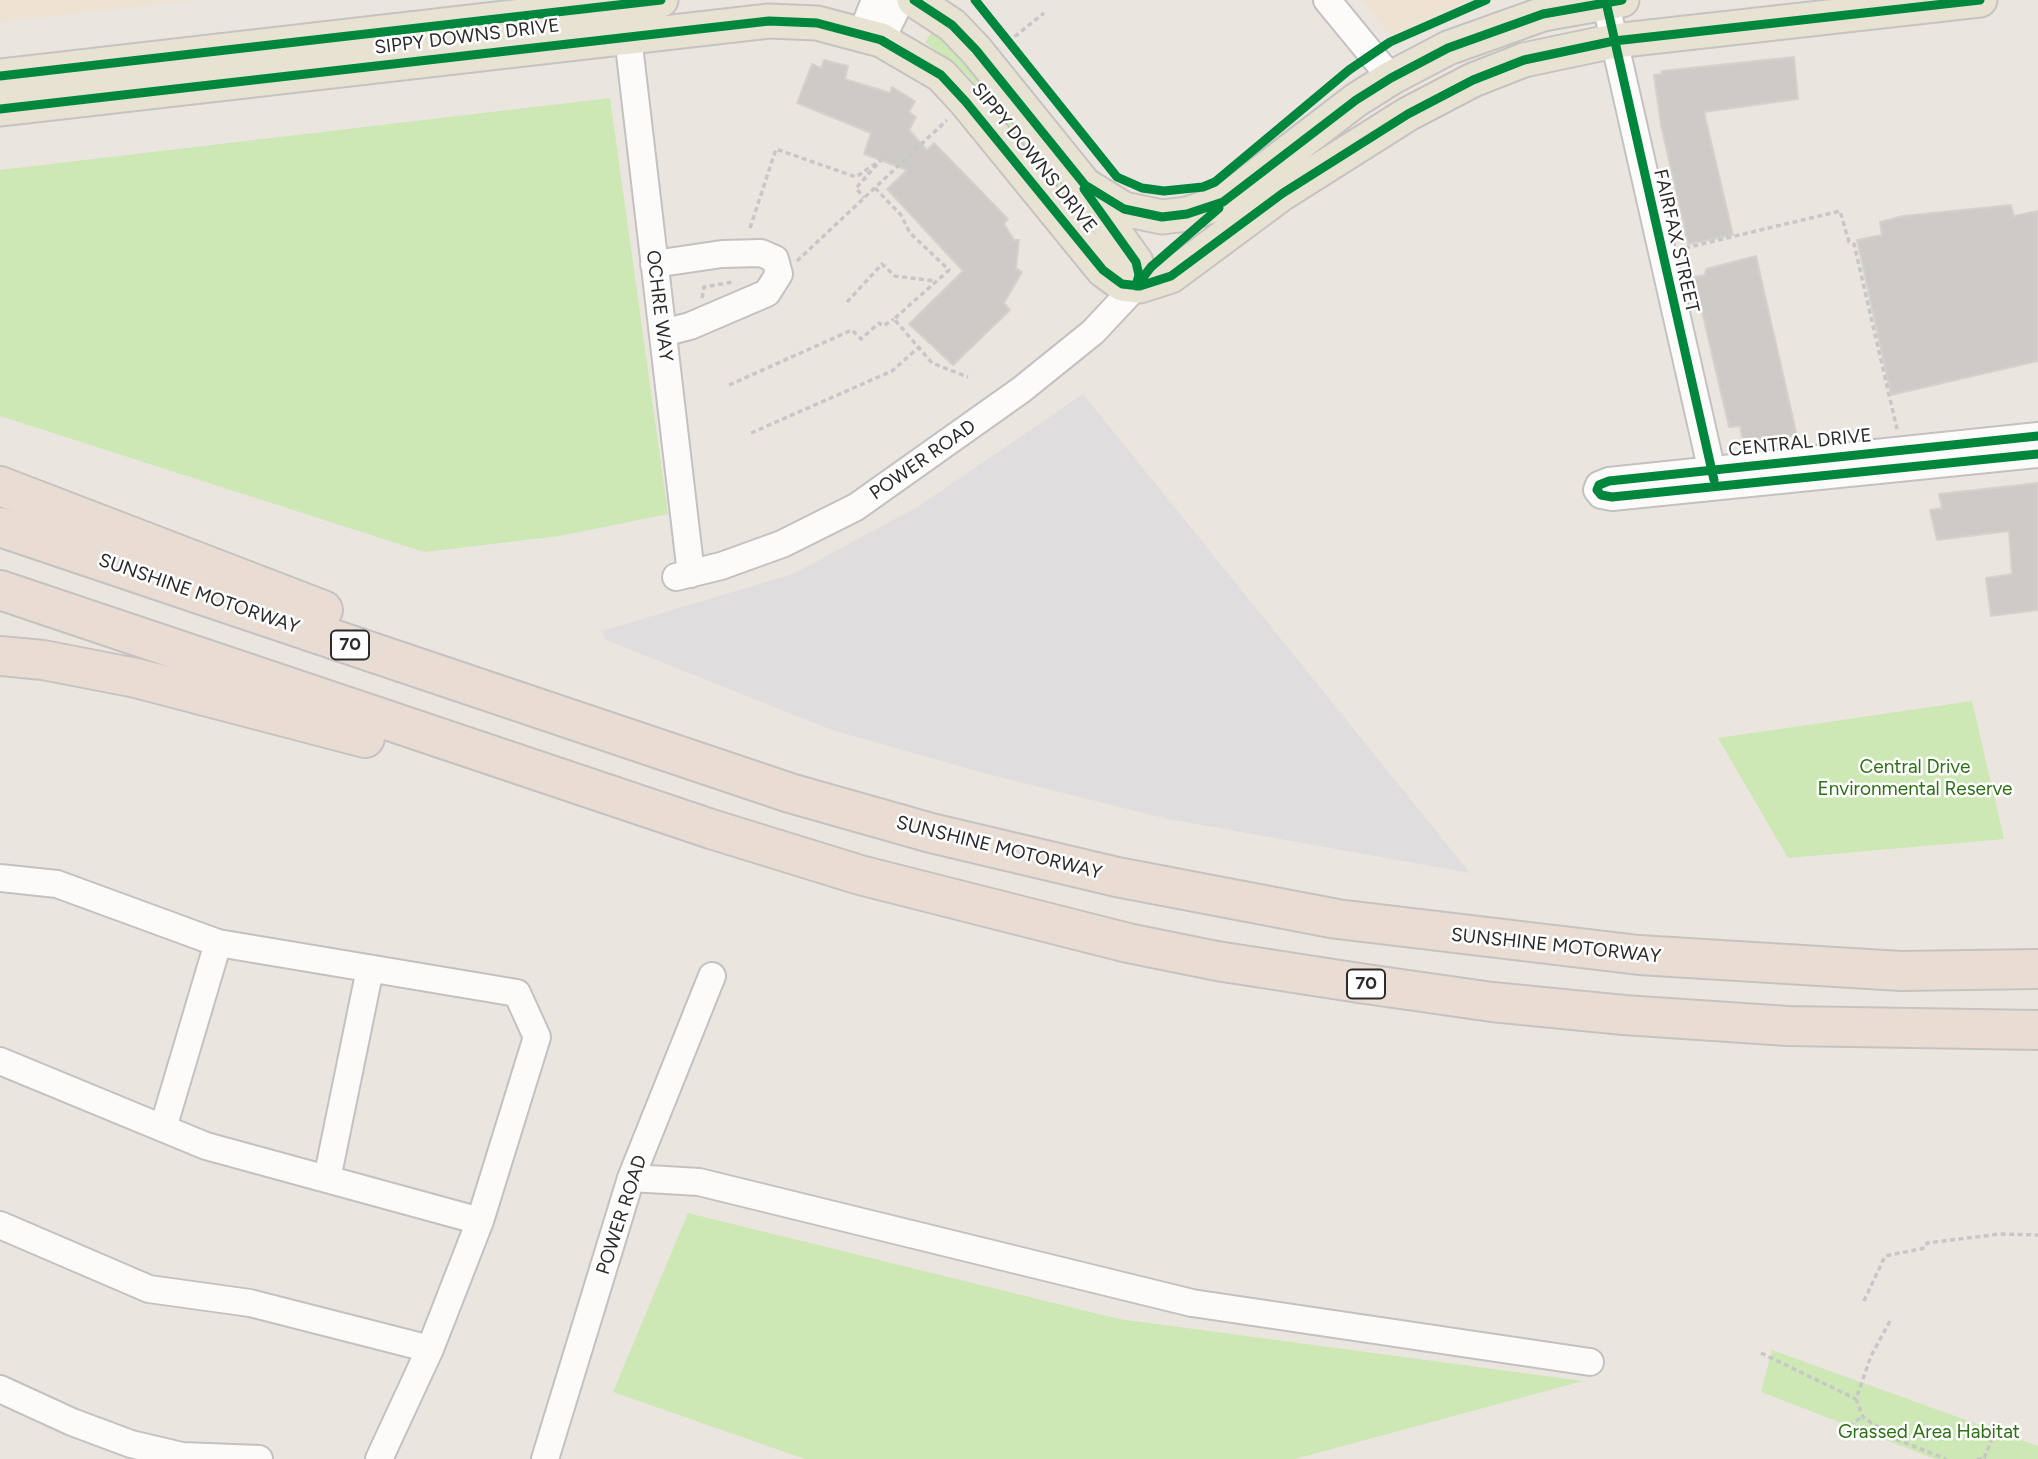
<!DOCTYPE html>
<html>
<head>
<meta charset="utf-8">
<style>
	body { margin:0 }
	canvas { display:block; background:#eae5df }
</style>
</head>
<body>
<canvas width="2038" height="1459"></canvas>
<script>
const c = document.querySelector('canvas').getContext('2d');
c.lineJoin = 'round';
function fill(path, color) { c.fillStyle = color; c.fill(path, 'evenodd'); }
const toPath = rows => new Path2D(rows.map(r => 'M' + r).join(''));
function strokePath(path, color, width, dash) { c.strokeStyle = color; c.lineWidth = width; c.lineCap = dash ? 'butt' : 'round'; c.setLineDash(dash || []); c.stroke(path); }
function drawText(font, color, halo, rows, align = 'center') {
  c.font = font + ' Figtree,sans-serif'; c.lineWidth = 5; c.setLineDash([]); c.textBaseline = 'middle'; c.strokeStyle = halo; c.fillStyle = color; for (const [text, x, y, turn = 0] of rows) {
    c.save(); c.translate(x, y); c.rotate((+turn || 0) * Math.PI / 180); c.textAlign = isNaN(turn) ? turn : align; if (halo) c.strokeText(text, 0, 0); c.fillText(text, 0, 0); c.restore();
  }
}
fill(toPath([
	[1083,394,1470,873,1163,818,991,775,832,730,606,640,602,631,793,574,919,506]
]), '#e0dddf');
fill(toPath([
	[0,0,198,0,0,22],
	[1361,0,1470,0,1391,36]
]), '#eee3d3');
fill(toPath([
	[934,29,955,45,1108,236,1101,242,989,100,968,76,925,42],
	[610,98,668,514,560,536,424,552,0,416,0,170],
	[1972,701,2004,839,1788,858,1718,738],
	[688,1213,1119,1319,1583,1381,1295,1459,805,1459,613,1392],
	[1772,1350,2038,1446,2038,1459,1935,1459,1761,1392]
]), '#cde8b5');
const building = toPath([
	[1794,57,1798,99,1704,112,1733,235,1688,244,1661,125,1654,75,1662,74,1662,71,1794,57],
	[824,60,848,66,845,79,890,93,892,87,915,101,909,112,916,117,909,130,927,150,934,143,1008,219,1004,224,1014,240,1019,240,1016,268,1022,272,1004,303,1010,310,953,365,909,324,963,271,887,189,907,170,864,154,871,133,797,103,812,64,821,68,824,60],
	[2011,205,2014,216,2038,211,2038,361,1891,395,1857,240,1882,235,1880,222,1903,216,2011,205],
	[1756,256,1797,436,1743,441,1740,426,1729,427,1694,277,1705,275,1706,269,1756,256],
	[2038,483,2038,610,1991,616,1986,578,2012,574,2009,531,1937,540,1930,510,1942,508,1939,494,2038,483]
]);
fill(building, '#cecbc7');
strokePath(building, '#d5d1cc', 2);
const minor = toPath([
	[1327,0,1391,78],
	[1605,0,1715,485],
	[862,33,875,0],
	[628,37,691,574],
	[881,40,901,0],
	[654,264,722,254,761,253,775,259,779,274,767,293,690,326,663,333],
	[2038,436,1609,481,1599,485,1597,490,1601,495,1612,497,2038,454],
	[676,577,721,566,782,544,856,507,1021,390,1093,332,1136,286],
	[0,878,57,884,218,943,517,993,537,1037,480,1221,430,1349,379,1459],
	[0,1061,206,1146,480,1221],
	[163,1128,218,943],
	[631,1178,699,1182,1192,1303,1590,1362],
	[327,1179,370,969],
	[0,1225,149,1289,250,1303,430,1349],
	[0,1389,72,1422,131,1444,182,1456,259,1459],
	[545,1459,631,1178,712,976]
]);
const major = toPath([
	[914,0,952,25,976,50,1085,185,1124,209,1162,217,1187,214,1223,202,1356,100,1391,78,1448,48,1543,14,1622,0],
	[0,76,661,0],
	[0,109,769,21,817,23,881,40,941,75,966,102,1103,270,1122,284,1140,286,1171,276,1283,193,1408,114,1473,80,1524,60,1614,41,1980,0],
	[1085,191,1136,262,1139,275,1136,286]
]);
const highway = toPath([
	[0,486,323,610],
	[0,527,790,793,931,833,1117,877,1337,919,1639,955,1901,971,2038,969],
	[0,590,711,829,860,875,1128,943,1217,961,1359,983,1492,1002,1624,1015,1788,1026,2038,1030],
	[0,656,43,660,136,678,365,738]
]);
strokePath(minor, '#c3c1c1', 30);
strokePath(major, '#c5c3c1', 37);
strokePath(highway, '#c5c3c1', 42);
strokePath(toPath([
	[1008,42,1044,13],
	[875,188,901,215,910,233,949,270,894,319,932,363,968,377],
	[750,228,776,149,856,177,881,160,856,188,864,198],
	[1685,248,1840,211,1849,242,1854,244,1897,429],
	[797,261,947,120],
	[702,298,704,287,733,282],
	[847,302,882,264,895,276,935,281],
	[729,385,852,330,861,339,879,323,883,326,894,319],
	[751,433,892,371,919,347],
	[1864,1301,1885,1256,1925,1248,1927,1243,2000,1234,2038,1235],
	[1890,1321,1871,1356,1856,1399,1863,1417,1898,1440,1946,1459],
	[1761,1353,1856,1399],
	[1849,1426,1862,1417],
	[1984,1458,2000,1421],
	[1977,1459,1986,1459]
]), '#c8c7c7', 3.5, [5, 3.5]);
strokePath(minor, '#fcfbfa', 26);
strokePath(major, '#e8e2d2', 33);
strokePath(highway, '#e9dcd3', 38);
strokePath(toPath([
	[914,0,952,25,976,50,1085,185,1124,209,1162,217,1187,214,1223,202,1356,100,1391,78,1448,48,1543,14,1622,0],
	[975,0,1117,177,1142,188,1164,191,1203,187,1215,182,1349,70,1390,42,1486,0],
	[1606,2,1714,480],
	[0,76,661,0],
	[0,109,769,21,817,23,881,40,941,75,966,102,1103,270,1122,284,1140,286,1171,276,1283,193,1408,114,1473,80,1524,60,1614,41,1980,0],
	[1084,189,1136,262,1139,275,1136,286],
	[1138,284,1151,267,1219,208],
	[2038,436,1609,481,1599,485,1597,490,1601,495,1612,497,2038,454]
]), '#00873e', 9);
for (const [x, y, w] of [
	[350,645,38],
	[1366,984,38]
]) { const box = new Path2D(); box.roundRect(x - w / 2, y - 14.5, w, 29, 5); c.fillStyle = '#fff'; c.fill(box); strokePath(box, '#2b2b2b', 2); }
drawText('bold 18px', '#2b2b2b', null, [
	["70",350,645],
	["70",1366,984]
]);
drawText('19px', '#2b2b2b', '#fff', [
	["SIPPY DOWNS DRIVE",467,37,-7],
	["SIPPY DOWNS DRIVE",1034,158,51],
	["FAIRFAX STREET",1676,241,77],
	["OCHRE WAY",659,306,83],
	["CENTRAL DRIVE",1800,443,-6],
	["POWER ROAD",923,460,-35],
	["SUNSHINE MOTORWAY",199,594,19],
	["SUNSHINE MOTORWAY",999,848,14],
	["SUNSHINE MOTORWAY",1556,946,6],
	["POWER ROAD",622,1215,-72]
]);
drawText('19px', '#2c7013', '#fff', [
	["Central Drive",1915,767],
	["Environmental Reserve",1915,789],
	["Grassed Area Habitat",1929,1432]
]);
</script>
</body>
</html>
